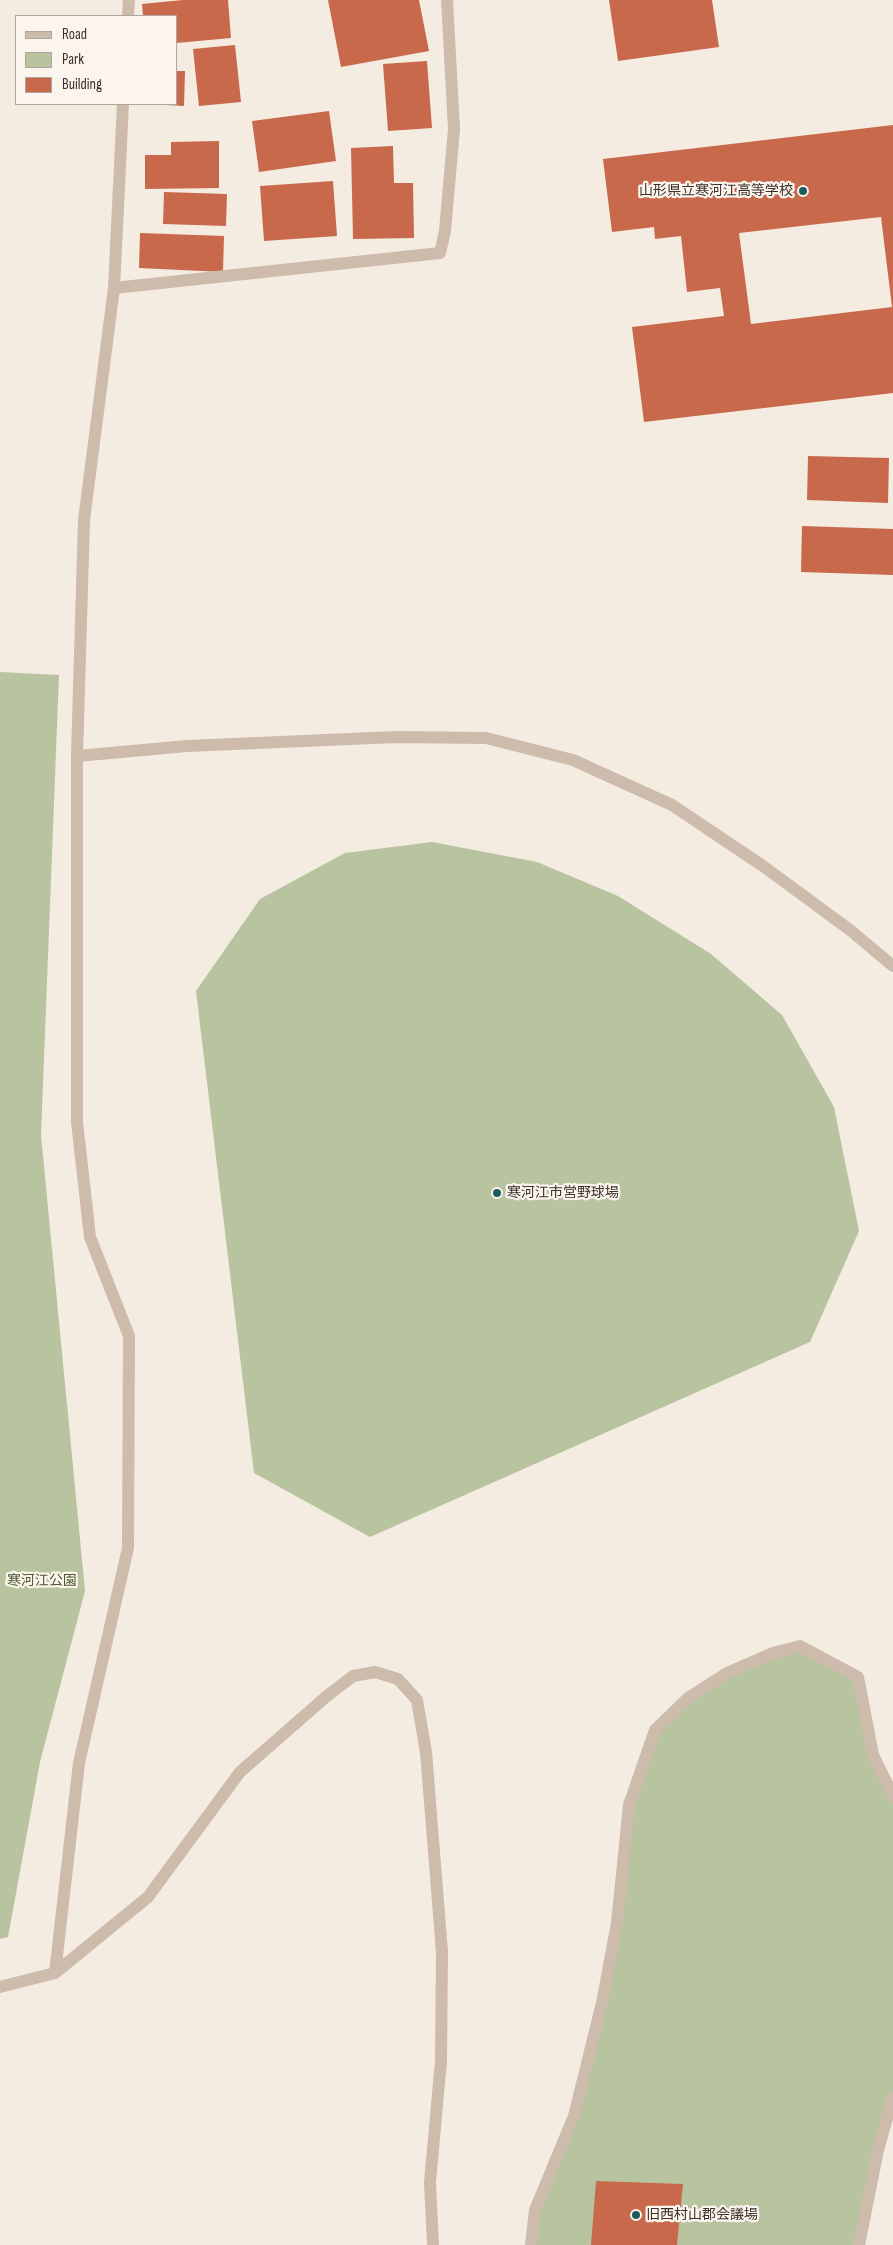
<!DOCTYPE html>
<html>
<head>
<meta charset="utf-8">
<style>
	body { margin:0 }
	#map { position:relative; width:893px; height:2245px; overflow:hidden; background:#f4ebe1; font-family:"Sofia Sans Condensed",sans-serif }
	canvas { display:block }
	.legend { position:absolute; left:15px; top:15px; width:162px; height:90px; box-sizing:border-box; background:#fbf5ee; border:1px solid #aea6a0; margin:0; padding:6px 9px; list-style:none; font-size:15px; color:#3b302b }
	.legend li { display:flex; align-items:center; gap:10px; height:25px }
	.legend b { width:25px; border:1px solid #aea6a0 }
</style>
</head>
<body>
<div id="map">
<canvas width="893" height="2245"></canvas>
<ul class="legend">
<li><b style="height:6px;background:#cdbbac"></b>Road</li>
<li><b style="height:14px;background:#b8c4a0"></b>Park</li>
<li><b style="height:14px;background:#c8694b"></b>Building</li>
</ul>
</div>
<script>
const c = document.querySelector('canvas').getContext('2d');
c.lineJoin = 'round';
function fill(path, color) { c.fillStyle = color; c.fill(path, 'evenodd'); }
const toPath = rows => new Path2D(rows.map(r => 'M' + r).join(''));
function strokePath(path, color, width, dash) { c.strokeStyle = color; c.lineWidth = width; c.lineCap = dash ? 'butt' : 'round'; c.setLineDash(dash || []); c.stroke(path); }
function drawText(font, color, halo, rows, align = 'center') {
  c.font = font + ' "Sofia Sans Condensed","Noto Sans JP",sans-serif'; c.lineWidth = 4.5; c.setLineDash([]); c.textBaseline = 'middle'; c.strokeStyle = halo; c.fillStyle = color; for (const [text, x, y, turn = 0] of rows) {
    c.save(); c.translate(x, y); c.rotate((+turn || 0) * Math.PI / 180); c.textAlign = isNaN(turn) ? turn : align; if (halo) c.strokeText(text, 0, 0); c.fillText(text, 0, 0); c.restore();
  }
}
fill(toPath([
	[0,672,59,675,41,1135,85,1591,40,1762,8,1937,0,1939],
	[432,842,537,862,618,896,711,954,782,1015,834,1107,859,1231,810,1342,370,1537,254,1473,196,991,260,899,345,853],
	[800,1646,858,1677,873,1755,893,1796,893,2097,859,2245,531,2245,535,2210,574,2116,602,2003,629,1805,655,1730,727,1673]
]), '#b8c4a0');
fill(toPath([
	[183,0,228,0,231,38,176,43,176,16,143,16,142,4],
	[328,0,419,0,429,51,341,67],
	[609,0,712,0,719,47,618,61],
	[235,45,241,102,199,106,193,49],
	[427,61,432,128,388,131,383,64],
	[176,71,185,71,184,106,166,105,176,104],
	[329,111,336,161,259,172,252,121],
	[893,125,893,393,644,422,632,327,724,316,720,288,687,292,681,236,655,239,654,227,612,232,603,159],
	[881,217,892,307,751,324,739,233],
	[219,141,219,188,145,189,145,155,171,155,171,142],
	[393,146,394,183,413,183,414,238,353,239,351,148],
	[333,181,337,236,264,241,260,186],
	[164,192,227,194,226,226,163,224],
	[140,233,224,236,223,272,139,268],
	[808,456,889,458,888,503,807,500],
	[802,526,893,529,893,575,801,572],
	[596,2181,683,2184,677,2245,591,2245]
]), '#c8694b');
strokePath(toPath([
	[128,16,129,0],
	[114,288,440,253,445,231,454,129,447,0],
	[55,1973,148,1897,240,1772,327,1696,353,1676,375,1672,398,1679,417,1700,426,1752,442,1952,441,2061,430,2182,433,2245],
	[0,1987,55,1973,79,1763,128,1548,129,1336,90,1237,77,1122,77,756,84,520,114,288,123,104],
	[531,2245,535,2210,574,2116,602,2003,617,1923,629,1805,655,1730,688,1698,727,1673,773,1653,800,1646,858,1677,873,1755,893,1796],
	[859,2245,878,2150,893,2097]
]), '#cdbbac', 12);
strokePath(toPath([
	[77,756,187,746,396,737,486,738,573,760,672,805,763,866,850,930,893,966]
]), '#cdbbac', 12);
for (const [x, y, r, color] of [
	[803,191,5,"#1f5a5e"],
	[497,1193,5,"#1f5a5e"],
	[636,2215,5,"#1f5a5e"]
]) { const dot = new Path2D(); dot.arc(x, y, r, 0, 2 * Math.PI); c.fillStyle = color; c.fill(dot); strokePath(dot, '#fbf5ee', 2); }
drawText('14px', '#3b302b', '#fbf5ee', [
	["山形県立寒河江高等学校",793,191,"right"],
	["寒河江市営野球場",507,1193],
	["旧西村山郡会議場",646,2215]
], 'left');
drawText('14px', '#4a5a2e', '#fbf5ee', [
	["寒河江公園",42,1581]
]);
</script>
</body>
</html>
